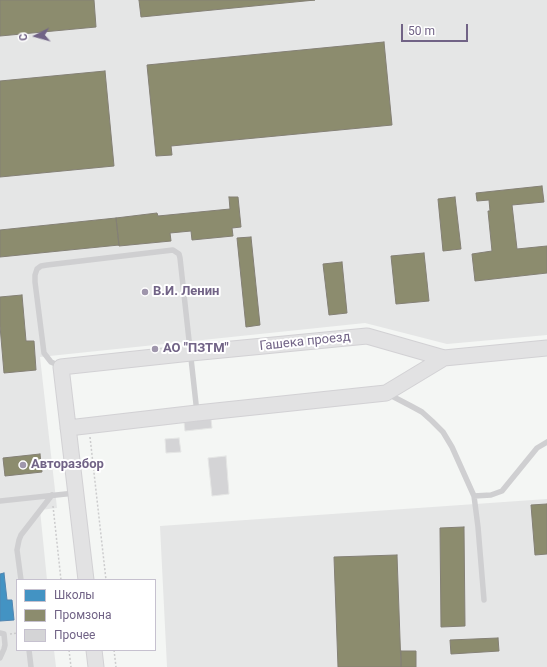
<!DOCTYPE html>
<html>
<head>
<meta charset="utf-8">
<style>
	body { margin:0 }
	#map { position:relative; width:547px; height:667px; overflow:hidden; background:#f4f6f4; font-family:Roboto,sans-serif }
	canvas { display:block }
	.legend { position:absolute; left:16px; top:579px; width:140px; height:72px; box-sizing:border-box; background:#fff; border:1px solid #c6c1cf; margin:0; padding:5px 7px; list-style:none; font-size:12px; color:#716386 }
	.legend li { display:flex; align-items:center; gap:8px; height:20px }
	.legend b { width:20px; border:1px solid #c6c1cf }
	.north { position:absolute; left:16px; top:16px; width:40px; height:40px; -webkit-text-stroke:3px #fff; paint-order:stroke; rotate:264deg; font-size:11px; font-weight:700; line-height:16px; text-align:center; color:#716386 }
	.north::after { content:''; display:block; margin:auto; width:14px; height:18px; background:#716386; clip-path:polygon(50% 0,100% 100%,50% 72%,0 100%) }
	.scale { position:absolute; left:401px; top:24px; width:67px; height:18px; box-sizing:border-box; border:2px solid #716386; border-top:0; padding-left:5px; font-size:12px; line-height:14px; white-space:nowrap; color:#716386; -webkit-text-stroke:3px #fff; paint-order:stroke }
</style>
</head>
<body>
<div id="map">
<canvas width="547" height="667"></canvas>
<ul class="legend">
<li><b style="height:11px;background:#4393c3"></b>Школы</li>
<li><b style="height:11px;background:#8c8c6e"></b>Промзона</li>
<li><b style="height:11px;background:#d4d4d6"></b>Прочее</li>
</ul>
<div class="north">С</div>
<div class="scale">50 m</div>
</div>
<script>
const c = document.querySelector('canvas').getContext('2d');
c.lineJoin = 'round';
function fill(path, color) { c.fillStyle = color; c.fill(path, 'evenodd'); }
const toPath = rows => new Path2D(rows.map(r => 'M' + r).join(''));
function strokePath(path, color, width, dash) { c.strokeStyle = color; c.lineWidth = width; c.lineCap = dash ? 'butt' : 'round'; c.setLineDash(dash || []); c.stroke(path); }
function drawText(font, color, halo, rows, align = 'center') {
  c.font = font + ' Roboto,sans-serif'; c.lineWidth = 4; c.setLineDash([]); c.textBaseline = 'middle'; c.strokeStyle = halo; c.fillStyle = color; for (const [text, x, y, turn = 0] of rows) {
    c.save(); c.translate(x, y); c.rotate((+turn || 0) * Math.PI / 180); c.textAlign = isNaN(turn) ? turn : align; if (halo) c.strokeText(text, 0, 0); c.fillText(text, 0, 0); c.restore();
  }
}
fill(toPath([
	[0,0,547,0,547,335,447,344,365,323,40,357,57,508,40,510,47,580,17,580,17,650,54,650,56,667,0,667],
	[547,499,547,667,167,667,160,526]
]), '#e5e6e6');
const schools = toPath([
	[4,573,7,600,12,600,14,620,0,621,0,574,4,573]
]);
fill(schools, '#4393c3');
strokePath(schools, '#5185b1', 1);
const industry = toPath([
	[0,0,94,0,96,27,0,36,0,0],
	[139,0,315,0,141,17,139,0],
	[384,42,392,125,171,146,172,155,156,156,147,65,384,42],
	[105,71,114,166,0,177,0,81,105,71],
	[542,186,544,202,512,205,517,249,547,246,547,273,475,281,472,254,492,251,488,211,490,211,489,200,477,201,476,193,542,186],
	[229,197,238,197,241,227,232,228,233,236,192,240,191,231,170,233,171,241,119,246,116,218,157,213,158,216,230,209,229,197],
	[455,197,461,249,443,251,438,199,455,197],
	[116,218,119,245,0,257,0,230,116,218],
	[251,237,260,325,246,327,237,238,251,237],
	[424,253,429,301,396,304,391,256,424,253],
	[342,262,347,313,329,315,323,264,342,262],
	[22,295,26,341,34,341,36,370,4,373,0,326,0,297,22,295],
	[40,454,42,472,5,476,3,458,40,454],
	[547,504,547,554,535,555,531,505,547,504],
	[464,527,465,626,441,627,440,528,464,527],
	[397,555,401,667,338,667,334,557,397,555],
	[498,638,499,651,451,654,450,640,498,638],
	[401,651,416,651,416,667,401,667,401,651]
]);
fill(industry, '#8c8c6e');
strokePath(industry, '#848075', 1);
const building = toPath([
	[211,419,212,428,185,431,184,422,211,419],
	[179,438,181,452,166,453,165,439,179,438],
	[226,456,229,494,212,496,208,458,226,456]
]);
fill(building, '#d4d4d6');
strokePath(building, '#e4e5e4', 1);
const secondary = toPath([
	[68,428,197,413,386,393,444,358],
	[86,580,61,367,191,353,367,336,444,358,547,348],
	[94,650,96,667]
]);
strokePath(secondary, '#d2d1d4', 17);
strokePath(toPath([
	[90,437,106,580],
	[53,506,61,580],
	[10,634,17,633],
	[69,650,71,667],
	[114,650,116,667]
]), '#cccccd', 1.5, [2, 2]);
strokePath(toPath([
	[60,366,51,362,44,353,35,282,35,275,37,269,41,266,47,265,173,250,179,254,180,258,197,413],
	[388,394,411,406,422,412,432,421,443,432,452,447,474,496,478,527,484,600],
	[474,496,491,495,502,491,537,448,547,442],
	[0,501,75,493],
	[21,580,17,550,19,540,21,535,52,495],
	[0,633,4,634,5,645,4,649,0,658],
	[29,650,31,667]
]), '#cfcfd1', 5.5);
strokePath(secondary, '#e2e2e3', 15);
for (const [x, y, r, color] of [
	[145,292,4,"#9f96ac"],
	[155,349,4,"#9f96ac"],
	[23,465,4,"#9f96ac"]
]) { const dot = new Path2D(); dot.arc(x, y, r, 0, 2 * Math.PI); c.fillStyle = color; c.fill(dot); strokePath(dot, '#fff', 1.5); }
drawText('bold 13px', '#716386', '#fff', [
	["В.И. Ленин",153,292],
	["АО \"ПЗТМ\"",163,349],
	["Авторазбор",31,465]
], 'left');
drawText('13px', '#716386', '#fff', [
	["Гашека проезд",305,342,-6]
]);
</script>
</body>
</html>
